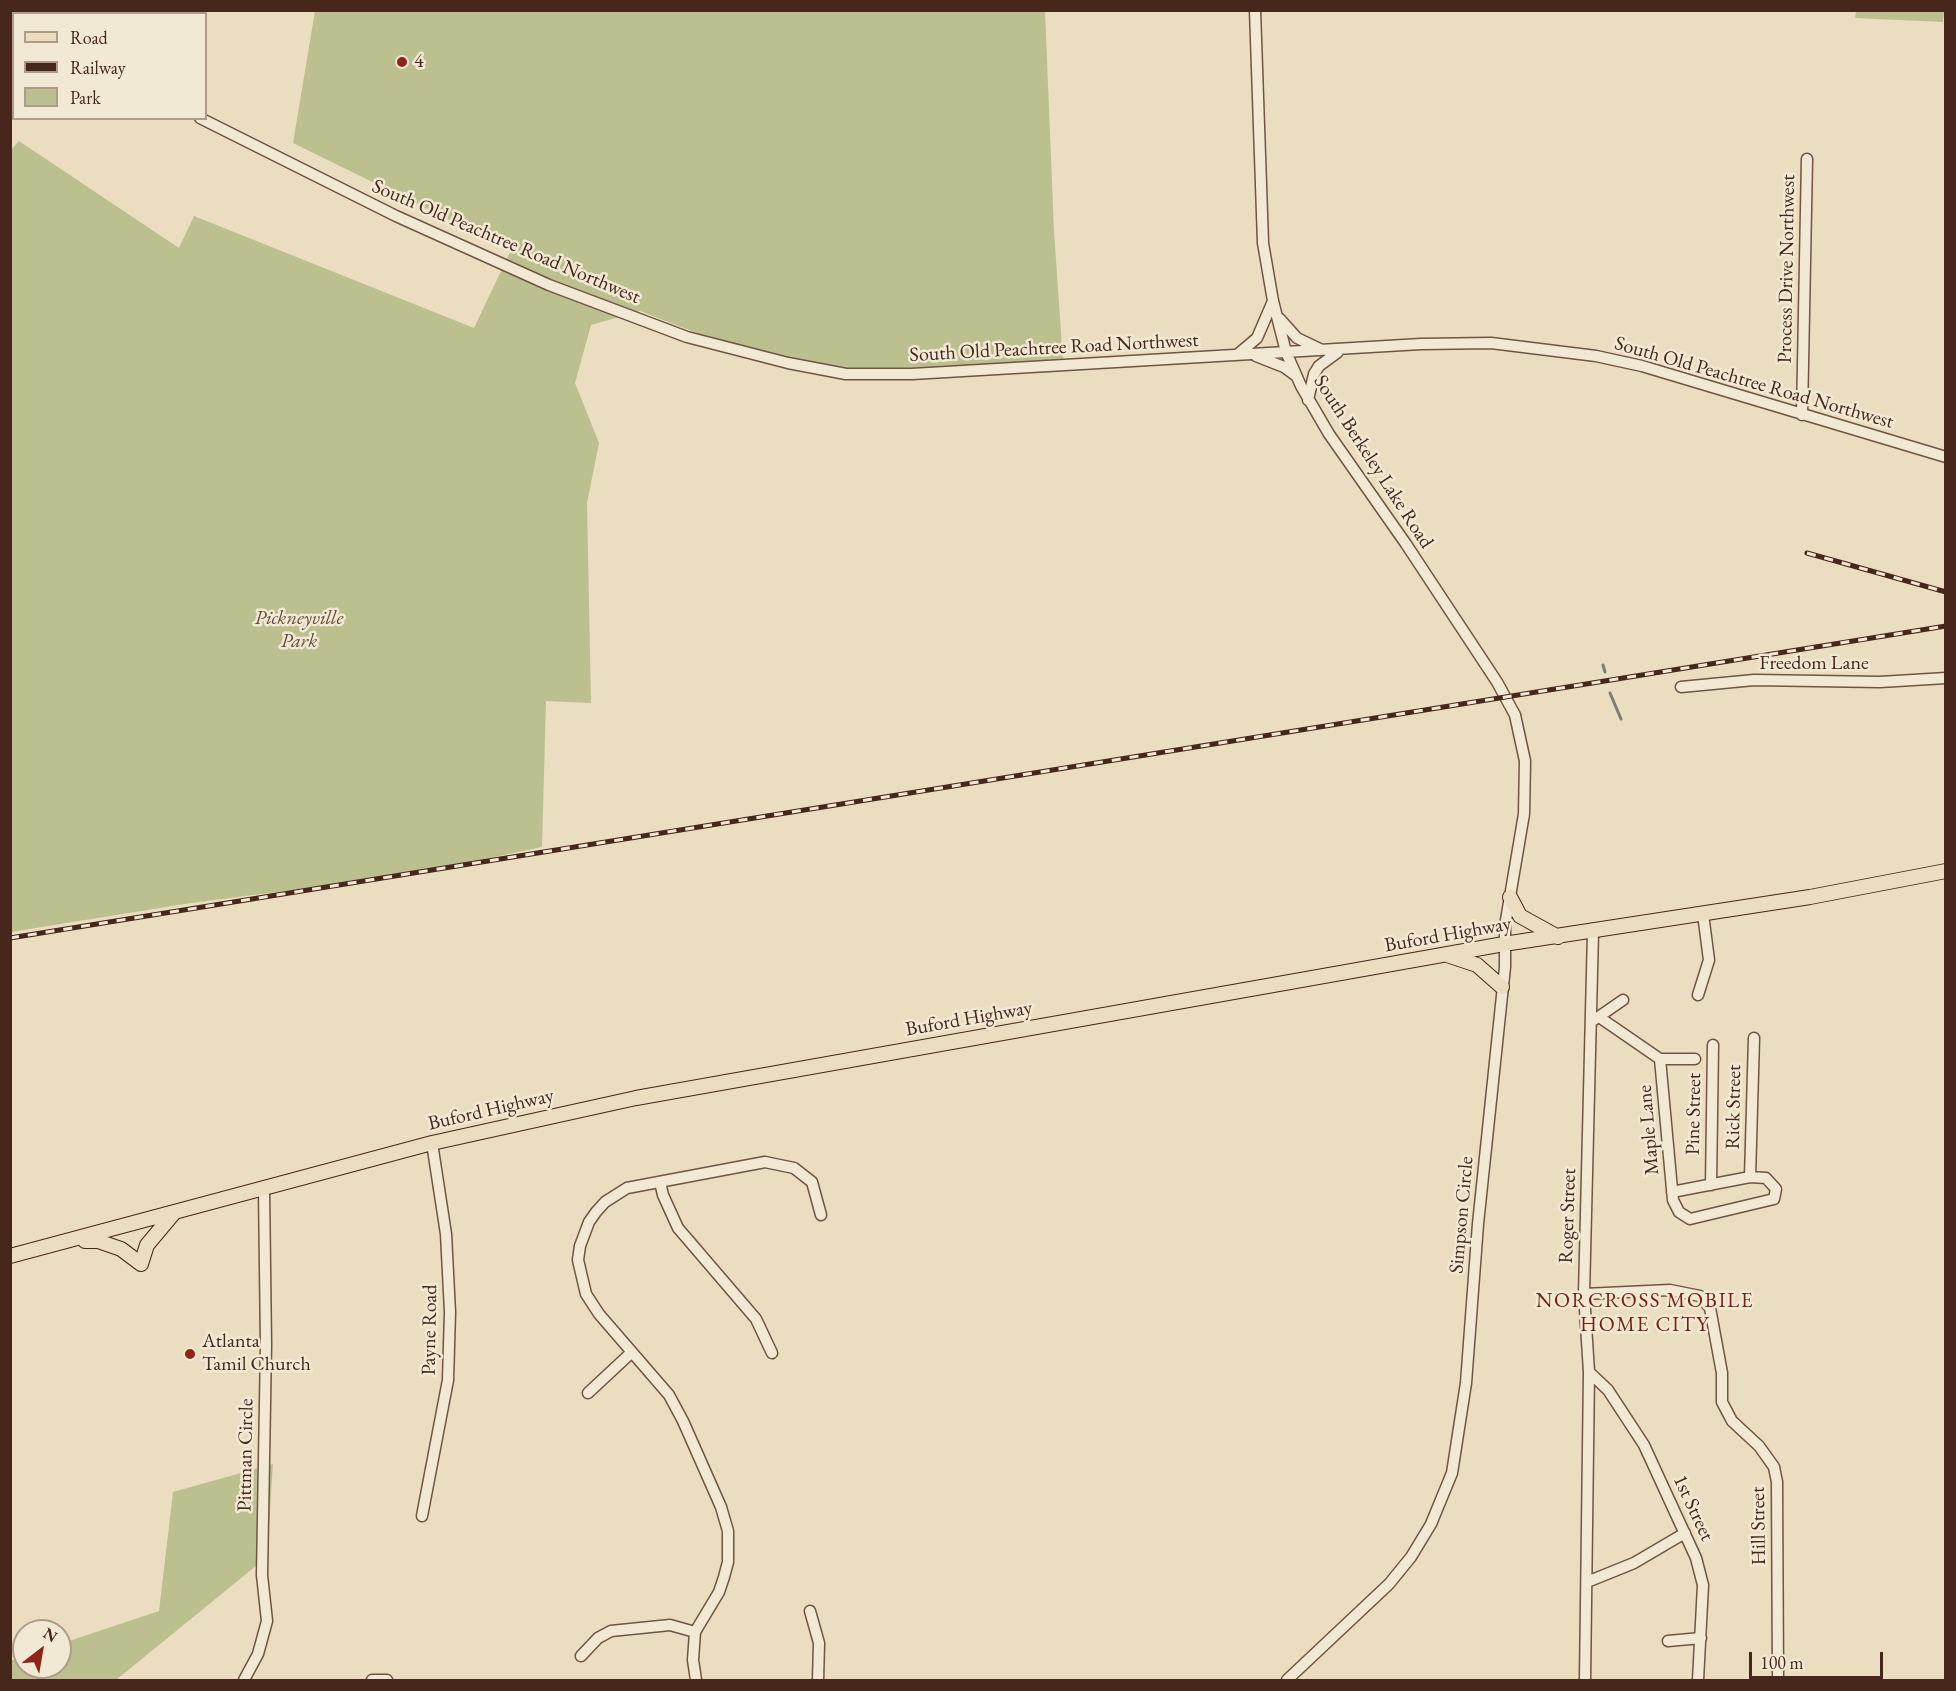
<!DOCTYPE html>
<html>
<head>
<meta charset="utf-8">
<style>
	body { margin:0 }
	#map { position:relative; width:1956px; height:1691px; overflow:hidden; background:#ebddbf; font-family:"EB Garamond",serif }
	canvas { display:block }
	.frame { position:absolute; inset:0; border:12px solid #47261b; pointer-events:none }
	.legend { position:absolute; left:12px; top:12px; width:195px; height:108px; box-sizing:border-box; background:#f2e9d5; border:2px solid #ae9b8b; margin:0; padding:8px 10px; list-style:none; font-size:18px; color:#47261b }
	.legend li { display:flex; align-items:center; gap:12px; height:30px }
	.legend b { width:30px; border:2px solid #ae9b8b }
	.north { position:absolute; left:12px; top:1619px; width:60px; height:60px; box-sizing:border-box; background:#f2e9d5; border:2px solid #ae9b8b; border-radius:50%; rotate:31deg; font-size:16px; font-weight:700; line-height:24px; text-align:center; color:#47261b }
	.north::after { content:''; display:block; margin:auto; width:21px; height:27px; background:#8f2418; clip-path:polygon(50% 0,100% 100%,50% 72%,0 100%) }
	.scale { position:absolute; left:1749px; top:1652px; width:134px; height:27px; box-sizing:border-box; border:3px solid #47261b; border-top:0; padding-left:8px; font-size:18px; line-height:21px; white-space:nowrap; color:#47261b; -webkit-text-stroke:4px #f2e9d5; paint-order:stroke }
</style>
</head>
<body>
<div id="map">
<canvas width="1956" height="1691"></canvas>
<div class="frame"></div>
<ul class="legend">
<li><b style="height:8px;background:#ebddbf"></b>Road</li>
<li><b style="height:8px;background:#47261b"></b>Railway</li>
<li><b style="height:16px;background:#bcc08f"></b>Park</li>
</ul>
<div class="north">N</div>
<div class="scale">100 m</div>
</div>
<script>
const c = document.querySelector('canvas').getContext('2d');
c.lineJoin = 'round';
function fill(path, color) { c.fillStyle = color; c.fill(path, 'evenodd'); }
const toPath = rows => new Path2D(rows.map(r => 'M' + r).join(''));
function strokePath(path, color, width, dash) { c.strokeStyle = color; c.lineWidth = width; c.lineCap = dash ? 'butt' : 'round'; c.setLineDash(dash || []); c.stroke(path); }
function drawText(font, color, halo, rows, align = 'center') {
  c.font = font + ' "EB Garamond",serif'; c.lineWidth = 5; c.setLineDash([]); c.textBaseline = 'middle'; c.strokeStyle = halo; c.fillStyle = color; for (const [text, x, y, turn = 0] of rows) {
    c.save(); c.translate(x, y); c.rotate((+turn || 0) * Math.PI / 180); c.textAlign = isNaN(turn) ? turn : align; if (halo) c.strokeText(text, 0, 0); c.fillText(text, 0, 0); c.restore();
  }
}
fill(toPath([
	[315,11,1045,11,1054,231,1063,361,938,370,864,370,827,366,755,350,702,335,640,311,591,325,575,383,599,443,587,503,591,703,546,701,542,847,408,875,191,903,11,932,10,151,19,141,179,248,194,216,474,328,511,250,293,143],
	[1856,11,1944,11,1943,22,1855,18],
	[273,1464,267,1557,116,1680,11,1680,10,1661,24,1656,24,1667,60,1667,60,1644,159,1611,173,1492]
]), '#bcc08f');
strokePath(toPath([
	[1603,665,1605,672],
	[1610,693,1621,719]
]), '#788075', 3);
const minor = toPath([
	[38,10,42,14],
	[1255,10,1263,243,1273,301,1286,352,1301,386,1329,434,1406,544,1497,682,1515,715,1525,761,1524,814,1505,926,1505,967,1478,1224,1466,1383,1452,1473,1431,1524,1411,1557,1389,1584,1287,1680],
	[200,118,396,216,549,285,687,337,788,363,846,374,912,374,1421,344,1491,343,1596,356,1642,366,1946,457],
	[1280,319,1297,338,1322,350],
	[1237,355,1257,338,1273,301],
	[1256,356,1284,367,1295,375],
	[1308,400,1314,374,1319,366,1338,352],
	[1802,415,1807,159],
	[1681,687,1754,680,1880,682,1946,678],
	[1698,995,1709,960,1703,914],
	[1599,1017,1660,1059,1673,1200,1679,1212,1690,1219,1774,1199,1776,1189,1766,1178,1750,1177,1672,1192],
	[1594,1020,1623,1000],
	[1660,1059,1695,1059],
	[1750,1177,1754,1038],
	[660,1182,663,1195,678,1228,756,1319,772,1353],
	[1711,1185,1713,1045],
	[1584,1294,1670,1290,1700,1296,1710,1308,1722,1373,1722,1402,1732,1421,1759,1446,1774,1467,1777,1482,1778,1680],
	[1589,1372,1608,1390,1644,1445,1696,1558,1703,1585,1698,1680],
	[588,1393,632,1352],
	[422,1516,448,1380,450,1312,446,1234,432,1143],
	[1587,1582,1634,1563,1685,1533],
	[810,1611,819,1643,818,1680],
	[1668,1641,1701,1638],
	[581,1656,598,1638,611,1631,670,1625,695,1632],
	[244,1680,258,1654,267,1621,262,1575,266,1345,264,1190],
	[372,1680,387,1680],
	[696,1680,693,1660,695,1632,719,1592,724,1577,728,1562,728,1531,721,1507,683,1421,669,1395,599,1314,586,1294,578,1260,580,1246,589,1222,596,1212,605,1202,627,1188,765,1162,794,1168,812,1182,821,1215],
	[1585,1680,1589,1372,1584,1294,1593,932]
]);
const major = toPath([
	[1510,897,1520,916,1558,937],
	[1447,955,1477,965,1502,987],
	[85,1241,98,1241,121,1249,141,1264,147,1245,173,1214],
	[10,1256,432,1143,636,1098,1504,944,1810,897,1946,871]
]);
strokePath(minor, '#705444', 13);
strokePath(major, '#47261b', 16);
strokePath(minor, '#f2e9d5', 10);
strokePath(major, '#ebddbf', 14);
const rail = toPath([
	[1807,553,1946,592],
	[10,938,1946,626]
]);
strokePath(rail, '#47261b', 5);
strokePath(rail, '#f2e9d5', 3, [9]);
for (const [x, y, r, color] of [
	[402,62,6,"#8f2418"],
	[190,1354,6,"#8f2418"]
]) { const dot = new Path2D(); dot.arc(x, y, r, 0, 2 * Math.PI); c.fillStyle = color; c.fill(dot); strokePath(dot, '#f2e9d5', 2); }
drawText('20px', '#47261b', '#f2e9d5', [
	["4",414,62],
	["Atlanta",202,1342],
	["Tamil Church",202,1365]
], 'left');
drawText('20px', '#47261b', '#f2e9d5', [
	["South Old Peachtree Road Northwest",506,242,23],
	["Process Drive Northwest",1787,269,-89],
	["South Old Peachtree Road Northwest",1054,348,-3],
	["South Old Peachtree Road Northwest",1754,383,16],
	["South Berkeley Lake Road",1373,462,57],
	["Freedom Lane",1814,664],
	["Buford Highway",1448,935,-10],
	["Buford Highway",969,1019,-10],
	["Rick Street",1734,1107,-89],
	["Buford Highway",491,1110,-13],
	["Pine Street",1694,1114,-89],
	["Maple Lane",1649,1130,-95],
	["Simpson Circle",1462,1215,-85],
	["Roger Street",1568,1216,-88],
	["Payne Road",430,1330,-89],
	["Pittman Circle",246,1455,-89],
	["1st Street",1693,1508,65],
	["Hill Street",1759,1526,-91]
]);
drawText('italic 20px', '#644c38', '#f2e9d5', [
	["Pickneyville",299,619],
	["Park",299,642]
]);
c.letterSpacing = '1.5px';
drawText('21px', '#7a1f14', '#f2e9d5', [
	["NORCROSS MOBILE",1645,1301],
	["HOME CITY",1645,1325]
]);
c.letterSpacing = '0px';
</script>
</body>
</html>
